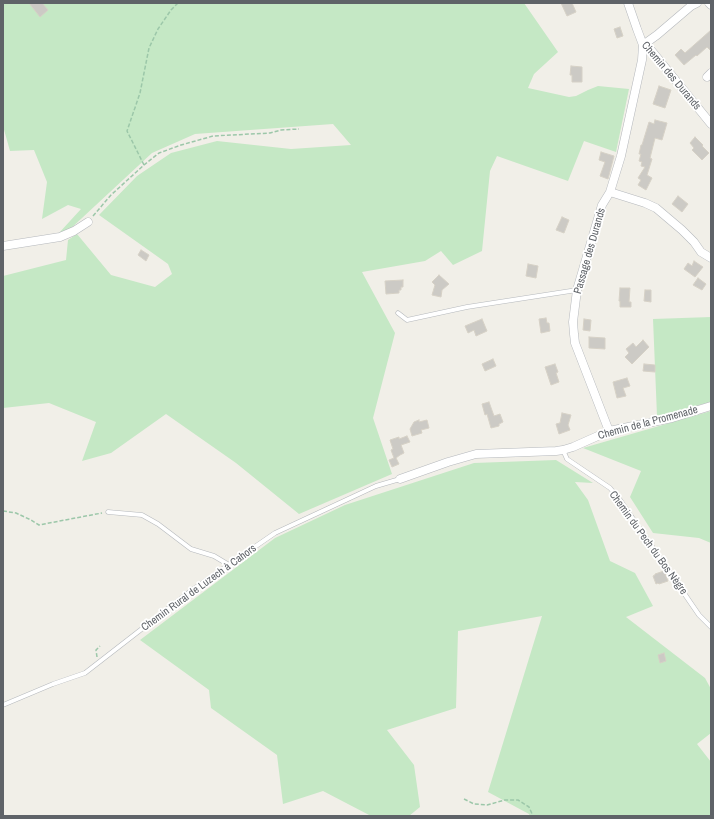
<!DOCTYPE html>
<html>
<head>
<meta charset="utf-8">
<style>
	body { margin:0 }
	#map { position:relative; width:714px; height:819px; overflow:hidden; background:#f1efe8; font-family:"Archivo Narrow",sans-serif }
	canvas { display:block }
	.frame { position:absolute; inset:0; border:4px solid #5f6368; pointer-events:none }
</style>
</head>
<body>
<div id="map">
<canvas width="714" height="819"></canvas>
<div class="frame"></div>
</div>
<script>
const c = document.querySelector('canvas').getContext('2d');
c.lineJoin = 'round';
function fill(path, color) { c.fillStyle = color; c.fill(path, 'evenodd'); }
const toPath = rows => new Path2D(rows.map(r => 'M' + r).join(''));
function strokePath(path, color, width, dash) { c.strokeStyle = color; c.lineWidth = width; c.lineCap = dash ? 'butt' : 'round'; c.setLineDash(dash || []); c.stroke(path); }
function drawText(font, color, halo, rows, align = 'center') {
  c.font = font + ' "Archivo Narrow",sans-serif'; c.lineWidth = 3.5; c.setLineDash([]); c.textBaseline = 'middle'; c.strokeStyle = halo; c.fillStyle = color; for (const [text, x, y, turn = 0] of rows) {
    c.save(); c.translate(x, y); c.rotate((+turn || 0) * Math.PI / 180); c.textAlign = isNaN(turn) ? turn : align; if (halo) c.strokeText(text, 0, 0); c.fillText(text, 0, 0); c.restore();
  }
}
fill(toPath([
	[3,3,524,3,558,52,534,74,528,88,569,97,576,96,588,90,598,86,629,89,616,152,584,141,568,181,497,156,490,171,482,251,453,265,441,251,425,261,362,272,395,333,373,418,392,474,299,514,236,463,166,414,111,453,82,461,96,422,49,403,3,408,3,276,66,260,68,240,77,234,111,275,155,287,172,274,168,264,99,215,137,176,171,153,217,141,291,149,351,145,333,124,195,134,152,153,68,231,59,233,81,209,68,205,42,219,47,182,34,150,10,151,3,126],
	[711,317,711,402,657,416,653,319],
	[711,411,711,543,699,538,653,533,630,497,641,471,583,448],
	[556,460,593,483,575,482,588,500,610,561,635,573,653,606,626,617,705,678,711,689,711,733,697,744,711,762,711,816,530,816,529,814,488,792,542,616,458,631,456,708,387,730,414,765,420,807,409,816,371,816,323,791,283,804,277,755,211,708,209,690,140,640,275,538,345,505,474,463]
]), '#c5e8c5');
const building = toPath([
	[29,3,42,3,48,10,40,17,29,3],
	[561,3,572,3,576,12,567,16,561,3],
	[620,27,623,36,617,38,614,29,620,27],
	[711,30,711,51,707,47,697,56,696,55,684,65,675,55,681,49,685,53,711,30],
	[571,66,582,67,582,82,572,82,572,75,570,75,571,66],
	[659,86,671,90,665,108,653,104,659,86],
	[655,120,667,123,662,140,655,138,650,158,652,159,647,175,652,178,646,190,638,185,641,180,638,178,645,167,641,166,642,162,639,161,641,154,639,154,641,145,642,145,649,122,654,124,655,120],
	[695,137,703,145,702,146,709,153,702,160,692,150,694,148,690,143,695,137],
	[601,152,614,156,608,179,600,176,605,162,599,160,601,152],
	[678,196,688,204,682,212,672,204,678,196],
	[562,217,569,220,564,233,556,230,562,217],
	[141,250,149,255,146,261,138,255,141,250],
	[694,261,703,267,695,277,684,269,688,263,692,266,694,261],
	[528,264,538,266,536,278,526,276,528,264],
	[439,275,449,284,442,290,441,297,432,295,435,285,432,282,439,275],
	[698,278,706,284,702,290,693,285,698,278],
	[403,280,403,287,401,287,401,290,399,290,399,293,386,294,385,281,403,280],
	[620,288,630,288,629,302,631,302,631,307,620,307,620,301,619,301,620,288],
	[645,290,651,290,651,302,644,301,645,290],
	[546,318,547,323,549,323,550,331,541,333,539,319,546,318],
	[482,319,487,331,476,336,474,330,468,333,465,326,482,319],
	[584,319,591,320,590,331,583,330,584,319],
	[589,337,605,338,605,349,589,348,589,337],
	[643,340,649,347,632,364,625,357,629,353,626,349,633,343,636,347,643,340],
	[493,359,496,366,485,371,482,364,493,359],
	[555,364,558,372,556,373,559,382,551,385,545,367,555,364],
	[644,364,655,365,655,372,643,371,644,364],
	[627,378,630,386,623,388,626,396,617,398,613,382,627,378],
	[489,402,494,416,500,414,503,422,499,424,499,426,491,428,487,414,485,415,482,404,489,402],
	[562,413,571,415,568,425,570,430,559,434,556,424,560,423,562,413],
	[419,420,419,422,427,420,429,428,421,430,422,433,412,436,410,429,414,422,419,420],
	[407,436,410,442,401,445,404,453,400,455,396,458,399,464,392,467,389,460,394,458,391,450,393,449,390,440,399,437,399,439,407,436],
	[664,571,668,581,659,584,658,583,656,584,653,576,655,575,655,574,664,571],
	[664,653,666,661,660,663,658,655,664,653]
]);
fill(building, '#cccac5');
strokePath(building, '#d6d1c6', 1);
const service = toPath([
	[398,313,407,320,467,307,577,290],
	[563,450,567,459,610,488,620,500,699,615,711,627],
	[108,512,142,515,158,524,191,549,214,556,229,565],
	[3,705,53,684,85,673,192,590,275,533,376,486,400,479]
]);
const minor = toPath([
	[628,3,637,29,643,45,651,50,711,124],
	[709,3,711,5],
	[707,77,711,73],
	[610,192,645,203,656,208,682,230,694,242,701,252,711,258],
	[3,246,60,237,74,231,88,222],
	[609,431,575,343,574,334,573,322,577,290,602,205,610,192,621,156,642,60,643,45,657,35,691,6,697,3],
	[400,479,448,462,476,454,556,451,563,450,573,447,609,431,672,418,711,406]
]);
strokePath(service, '#b5b8bc', 5);
strokePath(minor, '#b5b8bc', 9);
strokePath(toPath([
	[144,165,127,131,140,93,149,48,158,29,171,10,178,3],
	[93,216,111,195,144,165,159,153,181,145,213,136,270,133,281,130,299,129],
	[3,511,16,513,31,520,39,525,102,513],
	[97,657,96,650,100,646],
	[464,799,474,804,487,805,505,800,518,800,529,807,533,816]
]), '#9cc7a9', 1.5, [4, 2]);
strokePath(service, '#fff', 4);
strokePath(minor, '#fff', 8);
drawText('11px', '#5f6368', '#fff', [
	["Chemin des Durands",671,76,50],
	["Passage des Durands",590,251,-74],
	["Chemin de la Promenade",648,423,-15],
	["Chemin du Pech du Bos Nègre",648,543,54],
	["Chemin Rural de Luzech à Cahors",199,588,-36]
]);
</script>
</body>
</html>
